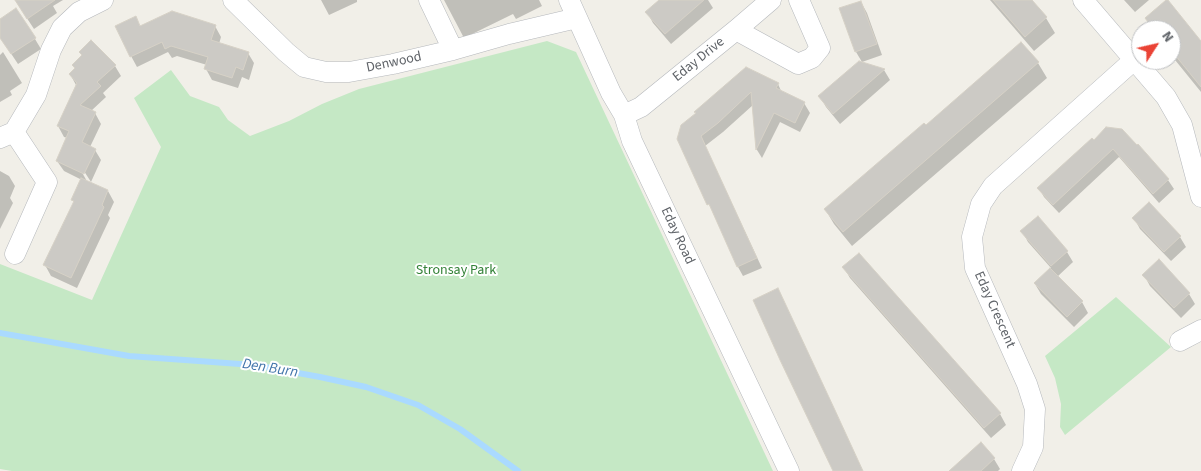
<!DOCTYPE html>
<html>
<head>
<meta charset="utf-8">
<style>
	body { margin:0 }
	#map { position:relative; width:1201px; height:471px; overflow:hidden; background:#f1efe8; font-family:"Source Sans 3",sans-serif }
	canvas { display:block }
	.north { position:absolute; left:1131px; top:20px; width:50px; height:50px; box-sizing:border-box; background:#fff; border:1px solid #bfc1c3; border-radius:50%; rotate:55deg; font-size:14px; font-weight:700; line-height:20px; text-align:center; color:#5f6368 }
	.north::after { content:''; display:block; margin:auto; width:18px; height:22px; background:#ea4335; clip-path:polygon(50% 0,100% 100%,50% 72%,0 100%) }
</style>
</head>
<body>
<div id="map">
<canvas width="1201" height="471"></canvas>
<div class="north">N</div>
</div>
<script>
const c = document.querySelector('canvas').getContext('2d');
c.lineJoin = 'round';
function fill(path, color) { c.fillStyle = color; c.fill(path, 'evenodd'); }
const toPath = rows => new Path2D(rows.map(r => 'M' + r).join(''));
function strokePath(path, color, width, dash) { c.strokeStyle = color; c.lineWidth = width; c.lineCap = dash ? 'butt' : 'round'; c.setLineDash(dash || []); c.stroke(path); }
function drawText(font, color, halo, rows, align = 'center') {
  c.font = font + ' "Source Sans 3",sans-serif'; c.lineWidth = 4; c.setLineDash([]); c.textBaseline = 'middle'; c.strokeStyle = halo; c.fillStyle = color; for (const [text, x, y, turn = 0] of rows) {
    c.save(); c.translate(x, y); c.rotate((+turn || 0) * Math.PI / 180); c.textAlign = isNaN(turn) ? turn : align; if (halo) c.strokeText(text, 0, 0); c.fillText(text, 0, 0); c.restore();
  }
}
fill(toPath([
	[547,41,576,52,773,471,12,471,0,469,0,264,92,300,161,147,134,98,171,70,190,96,219,107,228,120,250,136,289,121,322,104,359,89],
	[1116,297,1171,347,1065,435,1060,427,1061,404,1055,378,1045,356]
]), '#c5e8c5');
fill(toPath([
	[15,0,63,0,53,6,57,13,34,29],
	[321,0,357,0,357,2,329,15],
	[444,0,539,0,542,6,516,19,513,14,464,38],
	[661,0,708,0,713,8,671,44,653,23,647,12],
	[990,0,1031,0,1046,18,1055,33,1034,51],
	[1124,0,1149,0,1135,12],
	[861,2,867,13,882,55,862,62,856,52,841,9],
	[1146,18,1201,43,1201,92,1171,55,1171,30,1153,30],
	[0,21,35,39,41,49,18,64,0,37],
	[215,26,221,37,219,44,248,53,254,63,249,80,242,77,238,88,212,80,206,69,207,65,177,56,172,58,168,52,137,67,131,56,141,28],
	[1021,44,1038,63,1047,78,852,246,834,224,825,209,926,127],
	[3,52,22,83,10,91,12,95,0,102,0,55],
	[80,52,115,66,121,76,103,93,106,97,91,111,95,113,101,124,90,147,95,150,101,160,91,182,82,168,80,169,88,183,108,191,114,202,108,215,110,218,77,288,51,276,45,265,74,203,73,200,82,180,64,171,57,161,68,138,64,137,58,126,76,85,70,74,75,69,73,66,83,57],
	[860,62,884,70,890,80,840,124,826,107,820,96],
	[746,68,778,84,782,93,804,103,810,113,800,132,780,122,762,158,757,150,753,105,723,132,705,146,762,268,743,276,738,267,679,139],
	[1094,141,1138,146,1168,180,1174,189,1159,203,1119,157,1059,213,1044,197,1039,188],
	[0,171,9,176,15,186,10,198,13,203,0,229],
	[1134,218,1180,237,1186,247,1171,261,1140,229],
	[1022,231,1067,252,1073,262,1057,277,1082,302,1088,313,1074,327,1041,294,1035,284,1051,268,1028,242],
	[1159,261,1189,294,1195,304,1181,318,1150,286,1144,275],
	[844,268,1000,414,1006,425,991,438,850,278],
	[981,444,994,459,1000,469,998,471,951,471]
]), '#0003');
strokePath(toPath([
	[0,333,129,356,254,365,320,377,366,387,418,405,460,429,518,471]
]), '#aadaff', 6);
const building = toPath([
	[15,0,55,0,27,19,15,0],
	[659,0,704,0,665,34,645,12,659,0],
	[993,0,1032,0,1047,17,1025,37,993,0],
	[1166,0,1168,0,1201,41,1201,87,1171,50,1171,30,1154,30,1145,18,1166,0],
	[861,1,877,44,855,52,839,8,861,1],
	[16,8,36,38,11,54,0,38,0,19,16,8],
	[172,11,216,25,211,40,249,52,243,70,236,67,232,78,204,69,208,57,171,46,165,49,162,42,130,57,115,26,136,16,140,26,172,11],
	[91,40,116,65,97,82,101,86,80,105,96,112,82,142,96,149,84,174,56,161,69,131,57,126,77,83,69,74,75,68,72,65,82,55,79,52,91,40],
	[1021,42,1039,62,843,232,824,209,924,123,926,125,1021,42],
	[859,61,885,69,833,114,818,96,859,61],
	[746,67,779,83,776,88,805,102,795,123,774,113,756,150,751,92,718,123,701,136,757,258,737,267,709,204,707,205,677,139,681,125,696,113,694,112,746,67],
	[1106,127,1122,129,1137,145,1138,144,1169,179,1153,194,1113,149,1053,205,1037,188,1092,138,1094,140,1106,127],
	[81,178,108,190,102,205,104,207,71,278,43,265,74,201,71,200,81,178],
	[1149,202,1181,236,1164,252,1132,218,1149,202],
	[1038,216,1068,251,1051,266,1020,231,1038,216],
	[859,253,1001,413,984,428,842,267,859,253],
	[1159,259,1190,293,1174,308,1142,275,1159,259],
	[1050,268,1083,301,1067,317,1034,283,1050,268],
	[778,288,834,408,863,471,833,471,780,360,753,300,778,288],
	[981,442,995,458,981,471,949,471,981,442]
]);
fill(building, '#cccac5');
strokePath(building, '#d6d1c6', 1);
const minor = toPath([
	[233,0,286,52,304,67,326,72,349,72,393,64,453,50,509,34,577,18],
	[429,0,453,50],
	[569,0,611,93,624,115,632,141,789,471],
	[1083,0,1166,97,1182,125,1201,197],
	[736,30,798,64,812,58,820,48,799,0],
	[624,115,641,107,736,30,771,0],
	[14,132,47,182,15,254],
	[0,138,14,132,36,95,51,50,62,28,79,12,103,0],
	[1180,341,1201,330],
	[1022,471,1033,447,1035,409,1027,384,975,268,972,237,981,204,993,186,1134,60]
]);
strokePath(minor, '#b5b8bc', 21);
strokePath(minor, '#fff', 20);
drawText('14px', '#5f6368', '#fff', [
	["Eday Drive",699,60,-39],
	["Denwood",394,63,-12],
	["Eday Road",677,236,65],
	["Eday Crescent",994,310,66]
]);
drawText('14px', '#348238', '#fff', [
	["Stronsay Park",456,271]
]);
drawText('italic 15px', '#4174aa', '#fff', [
	["Den Burn",270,369,9]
]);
</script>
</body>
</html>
